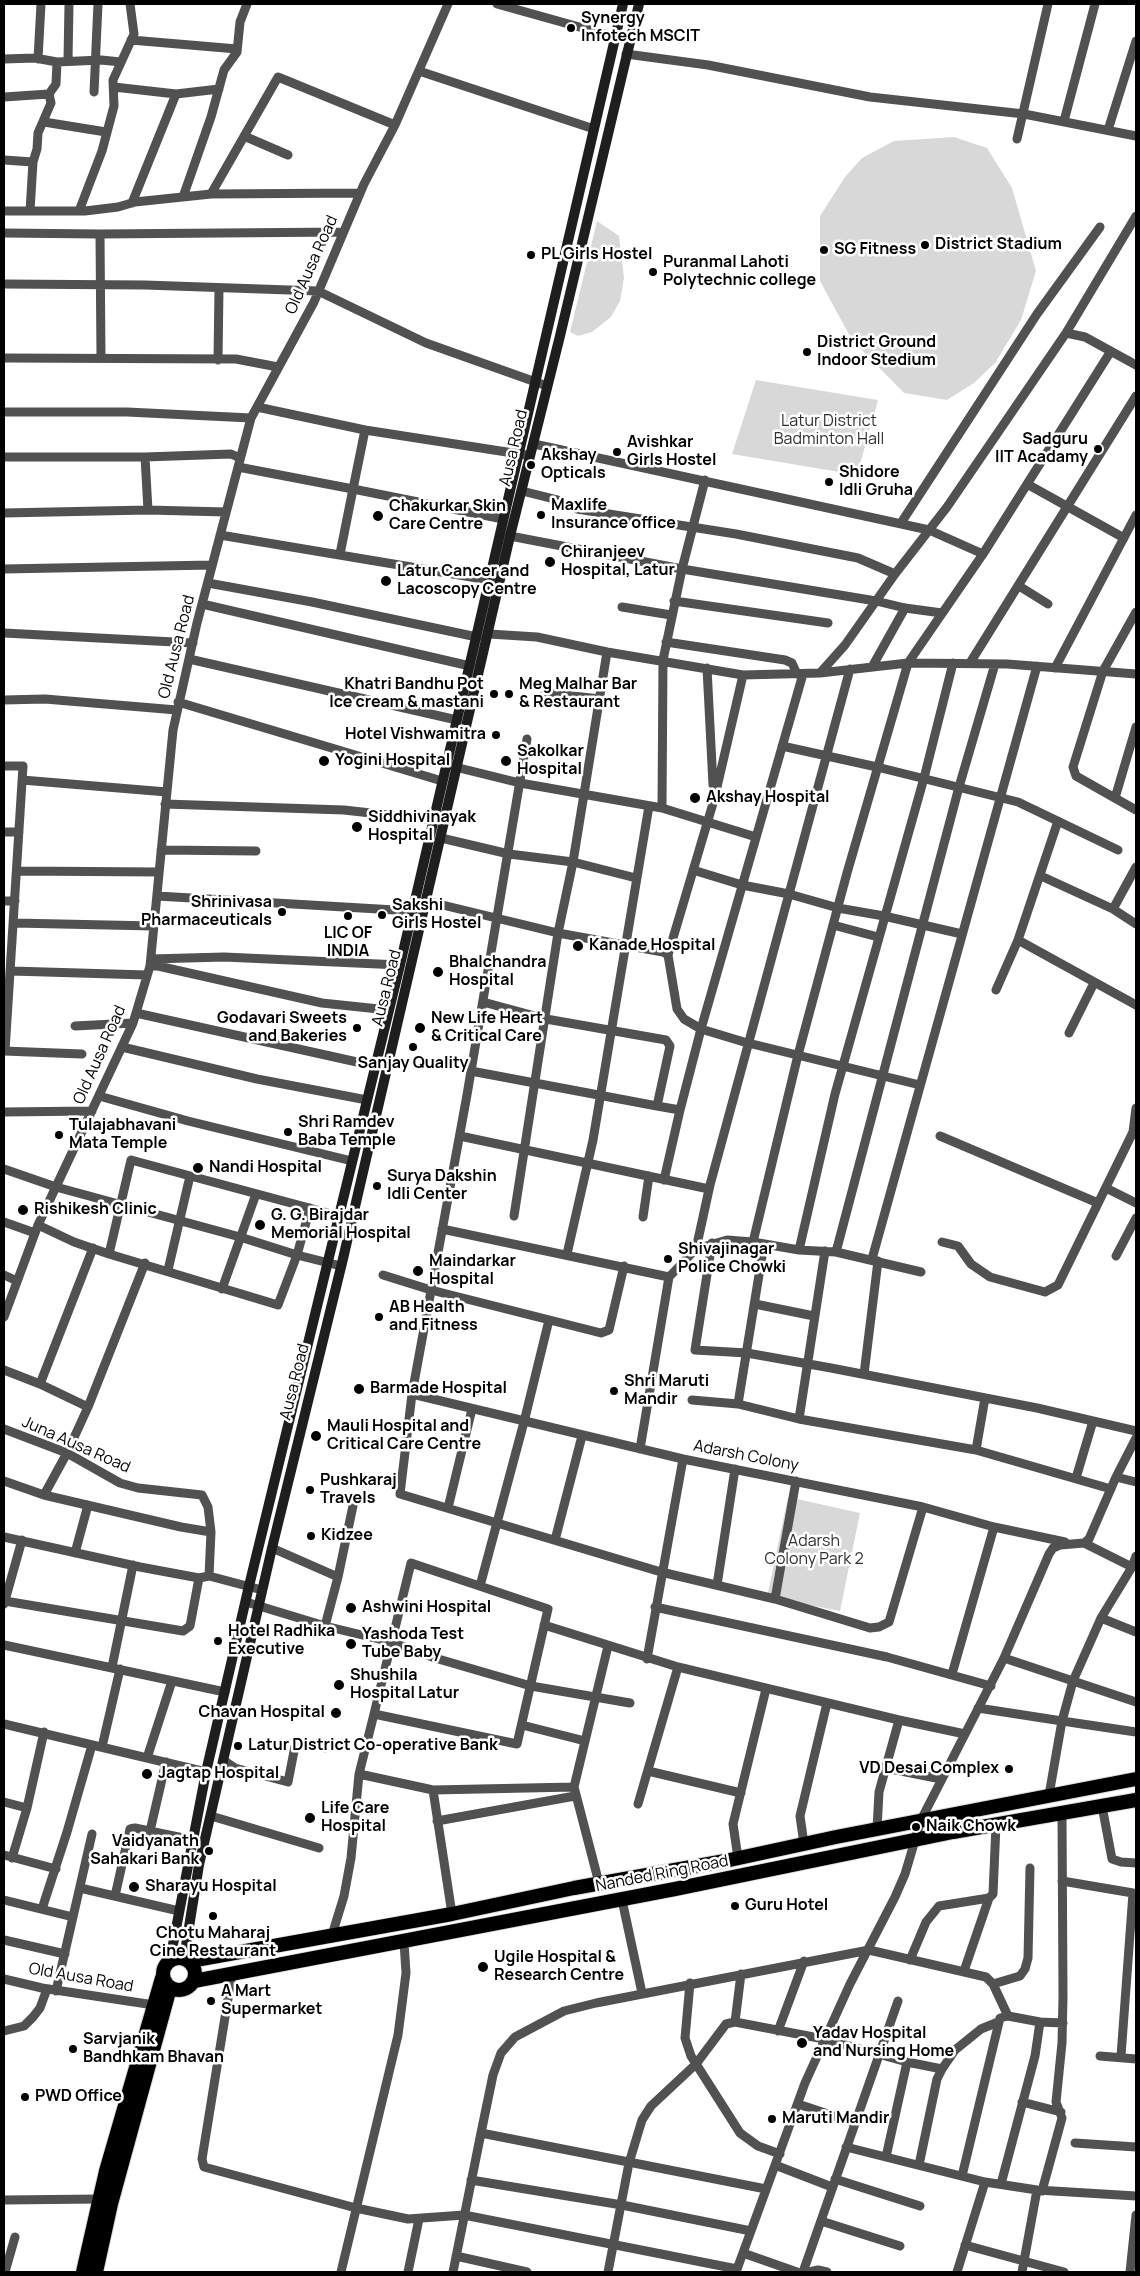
<!DOCTYPE html>
<html>
<head>
<meta charset="utf-8">
<style>
	body { margin:0 }
	#map { position:relative; width:1140px; height:2276px; overflow:hidden; background:#fff; font-family:Manrope,sans-serif }
	canvas { display:block }
	.frame { position:absolute; inset:0; border:5px solid #000; pointer-events:none }
</style>
</head>
<body>
<div id="map">
<canvas width="1140" height="2276"></canvas>
<div class="frame"></div>
</div>
<script>
const c = document.querySelector('canvas').getContext('2d');
c.lineJoin = 'round';
function fill(path, color) { c.fillStyle = color; c.fill(path, 'evenodd'); }
const toPath = rows => new Path2D(rows.map(r => 'M' + r).join(''));
function strokePath(path, color, width, dash) { c.strokeStyle = color; c.lineWidth = width; c.lineCap = dash ? 'butt' : 'round'; c.setLineDash(dash || []); c.stroke(path); }
function drawText(font, color, halo, rows, align = 'center') {
  c.font = font + ' Manrope,sans-serif'; c.lineWidth = 5; c.setLineDash([]); c.textBaseline = 'middle'; c.strokeStyle = halo; c.fillStyle = color; for (const [text, x, y, turn = 0] of rows) {
    c.save(); c.translate(x, y); c.rotate((+turn || 0) * Math.PI / 180); c.textAlign = isNaN(turn) ? turn : align; if (halo) c.strokeText(text, 0, 0); c.fillText(text, 0, 0); c.restore();
  }
}
fill(toPath([
	[954,137,987,148,1012,188,1036,271,1021,320,995,363,974,383,947,400,904,393,852,340,820,281,820,216,845,177,862,158,894,141],
	[597,221,619,236,624,278,620,301,611,317,592,332,578,336,570,332],
	[756,380,878,400,857,475,732,454],
	[788,1497,860,1513,840,1611,767,1597]
]), '#d8d8d8');
const trunk = toPath([
	'163 1974a16 16 0 1 1 32 0a16 16 0 1 1-32 0Z',
	[190,1961,452,1914,574,1888,725,1861,836,1837,1136,1779],
	[194,1981,675,1889,953,1832,1136,1800],
	[83,2272,106,2171,162,1978],
	[96,2272,111,2204,170,1988]
]);
strokePath(trunk, '#dbdbdb', 16);
strokePath(toPath([
	[497,4,615,37],
	[131,40,237,49],
	[626,54,708,65,870,97,1024,114,1136,136],
	[4,59,35,58,57,62,101,60,121,62],
	[38,59,41,4],
	[68,60,69,4],
	[419,71,594,129],
	[114,87,176,94,219,89],
	[94,92,98,4],
	[4,97,49,94],
	[1064,121,1095,4],
	[44,122,106,132],
	[1108,130,1136,41],
	[244,136,288,155],
	[1017,139,1048,4],
	[4,160,33,162,37,149,38,133,51,103,49,94,56,84,57,62],
	[211,194,278,77,395,125],
	[183,197,211,117,224,70,237,52,240,22,247,4],
	[132,203,176,94],
	[4,211,85,211,118,207,135,202,211,194,360,193],
	[30,211,33,162],
	[79,211,102,151,114,106,113,80,134,34,130,4],
	[4,233,100,234],
	[4,284,145,285,318,291,426,343,547,386],
	[1066,333,1085,337,1136,365],
	[4,358,236,359,278,367],
	[101,358,100,234,343,232],
	[218,360,219,288],
	[257,407,365,430],
	[4,412,127,412,251,418],
	[534,444,929,530,983,554,1111,351],
	[4,457,145,457],
	[238,467,353,489,340,554],
	[705,480,682,569,876,601,905,608,942,613],
	[1027,484,1124,538],
	[522,491,558,500,577,509,736,534,858,558,895,574],
	[148,510,145,457,231,454,240,458],
	[4,513,148,510,226,512],
	[503,519,353,489,365,430,526,455],
	[901,523,1037,314,1100,227],
	[220,535,489,580],
	[510,536,682,569,663,660,662,808],
	[4,569,212,565],
	[208,583,312,602,477,637],
	[1019,586,1048,604],
	[674,601,828,623],
	[202,604,470,666],
	[622,607,671,615],
	[1136,612,1103,671,1073,767,1076,776,1136,810],
	[4,633,193,643],
	[489,634,537,637,607,652,743,675],
	[666,642,785,660,792,663,797,674],
	[189,659,457,720],
	[970,663,1136,396],
	[872,667,905,608],
	[707,668,713,785],
	[1055,668,1136,515],
	[820,673,845,645,895,574,947,507,1066,333,1136,216],
	[545,693,600,699],
	[4,700,45,699,177,710],
	[178,702,442,781],
	[527,739,467,1095,412,1394,400,1494,661,1572,775,1599,870,1628,879,1627,889,1622,923,1507],
	[782,746,877,767,1018,802,1118,850],
	[4,766,23,766,5,1051],
	[451,766,520,783,662,808,756,837],
	[22,780,167,792],
	[1115,798,1136,727],
	[165,804,344,810,433,820],
	[4,832,19,832],
	[441,838,509,854,573,862,636,878],
	[161,850,256,851],
	[693,870,742,885,789,894,850,669],
	[17,871,159,872],
	[1041,876,1113,909,1136,924],
	[157,896,412,911],
	[4,901,15,901],
	[426,901,558,933,663,952,668,955,677,1009,684,1019,701,1029,744,1042,920,1085],
	[1113,909,1136,867],
	[14,923,154,926],
	[833,925,878,937],
	[1018,940,1136,1005],
	[668,955,714,800,743,675,820,673,908,663,1007,664,1136,674],
	[151,959,224,957,400,965],
	[150,966,158,966,322,1003,388,1010],
	[11,971,147,975],
	[996,990,1018,940,1058,821],
	[136,1013,375,1066],
	[75,1026,133,1023],
	[1069,1033,1094,983],
	[122,1047,257,1079,367,1100],
	[4,1051,82,1054],
	[471,1071,657,1106,670,1046,666,1040,546,1019,483,1002],
	[99,1096,188,1121,352,1161],
	[657,1106,680,1110,664,1180],
	[1136,1108,1133,1132,1136,1134],
	[680,1110,701,1029,803,674],
	[4,1112,92,1111],
	[460,1136,709,1189],
	[940,1136,1098,1203],
	[4,1169,56,1187,240,1237,297,1255,341,1266],
	[1106,1188,1136,1203],
	[514,1216,558,933,573,862,607,652],
	[643,1217,649,1176],
	[4,1222,35,1233],
	[38,1225,74,1242,109,1254,278,1305,297,1255,310,1208],
	[442,1229,669,1277],
	[753,1242,798,1055,847,873,908,663,983,554],
	[942,1242,958,1246,971,1264,990,1277,1045,1292,1058,1285,1133,1132],
	[712,1243,695,1350,747,1353,831,1368,1037,1408,1136,1431],
	[93,1248,40,1384,88,1407,145,1263],
	[696,1249,710,1185,789,894,838,908,884,916,962,934],
	[799,1250,835,1094,924,778,953,663],
	[836,1252,959,787,995,664],
	[109,1254,131,1160,339,1216],
	[567,1254,593,1140,649,806],
	[1116,1256,1136,1218],
	[872,1259,1037,666],
	[168,1270,190,1176],
	[4,1275,17,1281],
	[383,1275,431,1290,601,1333,609,1330,624,1266],
	[222,1289,256,1194],
	[755,1304,814,1316],
	[4,1317,38,1225,133,1023,150,966,173,730,197,623,251,418,314,302,364,184,395,125,448,4],
	[4,1370,40,1384],
	[864,1374,878,1261],
	[412,1394,683,1459,923,1507,994,1527,1065,1542],
	[692,1400,738,1404,799,1419,976,1450,985,1398],
	[738,1404,764,1244],
	[799,1419,825,1251],
	[4,1429,67,1453,120,1483,138,1488,202,1495,208,1507,211,1532,209,1576],
	[640,1449,669,1277,696,1249,727,1240,753,1242,799,1250,836,1252,921,1272],
	[976,1450,1111,1489],
	[1116,1477,1136,1482],
	[1076,1478,1093,1421],
	[4,1481,44,1495,181,1527,211,1532],
	[44,1495,67,1453,88,1407],
	[448,1508,472,1409],
	[4,1537,140,1567,199,1578,209,1576,262,1590],
	[555,1540,582,1436],
	[272,1548,338,1577,325,1626],
	[75,1553,88,1505],
	[1132,1567,1136,1556],
	[338,1577,354,1501],
	[717,1585,735,1469],
	[480,1586,524,1422,549,1320],
	[775,1599,796,1481],
	[5,1601,183,1631,190,1626,199,1578],
	[246,1602,325,1626,391,1642,435,1658,531,1686,630,1703],
	[4,1604,22,1540],
	[655,1607,887,1657,991,1686],
	[1101,1618,1136,1632],
	[544,1625,678,1667,638,1804],
	[4,1645,225,1692],
	[1004,1658,1136,1702],
	[647,1659,683,1459],
	[112,1667,133,1565],
	[678,1667,899,1720,965,1734],
	[952,1674,994,1527],
	[978,1708,1062,1721,1073,1681,1101,1618,1132,1567,1084,1543],
	[4,1724,206,1772],
	[522,1725,585,1741],
	[102,1747,120,1669],
	[147,1758,172,1681],
	[223,1760,235,1768,288,1782,296,1741,325,1748],
	[886,1768,941,1779],
	[648,1771,741,1793],
	[359,1774,433,1790,574,1787],
	[433,1790,452,1914],
	[1049,1795,1062,1721,1136,1732],
	[4,1802,27,1808],
	[1102,1806,1112,1859,1121,1862,1136,1863],
	[211,1816,319,1848],
	[437,1821,575,1796],
	[877,1829,879,1792,899,1720],
	[150,1831,166,1762],
	[804,1844,800,1816,827,1703],
	[4,1855,56,1869],
	[12,1858,27,1808,44,1732],
	[738,1858,733,1824,766,1689],
	[1062,1881,1133,1893],
	[599,1883,574,1787,608,1646],
	[80,1888,179,1911],
	[115,1896,130,1829,135,1828,193,1840],
	[4,1900,73,1917],
	[622,1900,642,1993],
	[42,1909,67,1832,92,1745],
	[332,1935,344,1896,351,1858,359,1774,374,1714,517,1744,548,1609,411,1563,374,1714],
	[4,1940,65,1954],
	[910,1960,926,1922,939,1906,989,1898,993,1894,996,1825],
	[964,1971,989,1898],
	[232,1974,202,2159,204,2167,356,2208,408,2219,464,2215,737,2269],
	[4,1979,42,1988,154,2005],
	[690,1983,685,2038,691,2056,740,2133,758,2146,780,2154],
	[993,1984,1020,1976,1025,1969,1028,1958,1030,1868],
	[56,1991,92,1834],
	[735,2022,741,1974],
	[4,2031,24,2026,33,2017,40,2008,47,1989],
	[778,2031,804,1961],
	[1100,2056,1136,2059],
	[1121,2056,1133,1893,1136,1894],
	[1022,2102,1061,2112],
	[798,2104,855,2123],
	[481,2133,493,2075,501,2053,515,2037,564,2011,596,2003,869,1950,986,1977,993,1984,1008,2016],
	[1075,2143,1136,2147],
	[846,2147,985,2182],
	[886,2157,907,2062],
	[775,2165,832,2187],
	[919,2165,937,2079,942,2069,955,2050,981,2029,998,2022],
	[962,2176,1000,2018,1008,2016,1040,2022,1063,2023],
	[835,2179,920,2206],
	[471,2180,622,2205,751,2231],
	[1001,2184,1035,2056,1040,2022],
	[1037,2190,1136,2196],
	[1042,2191,1062,2118,1056,2102,1062,2043,1063,1997,1062,1813],
	[4,2200,100,2199],
	[821,2221,900,2246],
	[965,2245,1064,2272],
	[743,2253,797,2272],
	[456,2256,527,2272],
	[5,2272,15,2237],
	[341,2272,398,2035,406,1973,404,1942],
	[408,2272,419,2219],
	[453,2272,481,2133,766,2189],
	[608,2272,629,2163,642,2120,651,2106,696,2064,726,2024,735,2022,824,2039,907,2062,942,2069],
	[736,2272,805,2083,850,1984,895,1897,905,1874,921,1820,1004,1658,1049,1554,1053,1548,1060,1545,1084,1543,1089,1539,1116,1477,1136,1438],
	[803,2272,898,2001],
	[809,2272,818,2270,827,2272],
	[957,2272,985,2182,1037,2190,1022,2272],
	[1130,2272,1136,2215]
]), '#515151', 9);
strokePath(toPath([
	[184,1958,199,1865,272,1548,342,1263,510,536,559,340,639,4],
	[170,1960,206,1772,249,1586,400,965,623,4]
]), '#1e1e1e', 10);
strokePath(trunk, '#000', 14);
for (const [x, y, r, color] of [
	[571,28,5,"#000"],
	[925,245,5,"#000"],
	[824,250,5,"#000"],
	[531,255,5,"#000"],
	[653,272,5,"#000"],
	[807,352,5,"#000"],
	[1098,449,5,"#000"],
	[617,452,5,"#000"],
	[531,465,5,"#000"],
	[829,482,5,"#000"],
	[541,515,5,"#000"],
	[378,516,6,"#000"],
	[550,562,6,"#000"],
	[386,581,6,"#000"],
	[494,694,5,"#000"],
	[509,694,5,"#000"],
	[496,735,5,"#000"],
	[324,761,6,"#000"],
	[506,761,6,"#000"],
	[695,798,6,"#000"],
	[357,827,6,"#000"],
	[282,912,5,"#000"],
	[382,915,5,"#000"],
	[348,916,5,"#000"],
	[578,946,6,"#000"],
	[438,972,6,"#000"],
	[357,1028,5,"#000"],
	[420,1028,6,"#000"],
	[413,1047,5,"#000"],
	[288,1132,5,"#000"],
	[59,1135,5,"#000"],
	[198,1168,6,"#000"],
	[377,1186,5,"#000"],
	[23,1210,6,"#000"],
	[260,1225,6,"#000"],
	[668,1259,5,"#000"],
	[418,1271,6,"#000"],
	[379,1317,5,"#000"],
	[359,1389,6,"#000"],
	[614,1391,5,"#000"],
	[316,1436,6,"#000"],
	[310,1490,5,"#000"],
	[311,1536,5,"#000"],
	[351,1608,6,"#000"],
	[218,1641,5,"#000"],
	[351,1644,6,"#000"],
	[339,1685,6,"#000"],
	[336,1713,6,"#000"],
	[238,1746,5,"#000"],
	[1009,1769,5,"#000"],
	[147,1774,6,"#000"],
	[310,1818,6,"#000"],
	[916,1827,5,"#000"],
	[209,1851,5,"#000"],
	[134,1887,6,"#000"],
	[735,1906,5,"#000"],
	[213,1916,5,"#000"],
	[483,1967,6,"#000"],
	[211,2001,5,"#000"],
	[802,2043,6,"#000"],
	[73,2049,5,"#000"],
	[25,2097,5,"#000"],
	[772,2119,5,"#000"]
]) { const dot = new Path2D(); dot.arc(x, y, r, 0, 2 * Math.PI); c.fillStyle = color; c.fill(dot); strokePath(dot, '#fff', 2); }
drawText('bold 16px', '#000', '#fff', [
	["Synergy",581,19],
	["Infotech MSCIT",581,37],
	["District Stadium",935,245],
	["SG Fitness",834,250],
	["PL Girls Hostel",541,255],
	["Puranmal Lahoti",663,263],
	["Polytechnic college",663,281],
	["District Ground",817,343],
	["Indoor Stedium",817,361],
	["Sadguru",1088,440,"right"],
	["IIT Acadamy",1088,458,"right"],
	["Avishkar",627,443],
	["Girls Hostel",627,461],
	["Akshay",541,456],
	["Opticals",541,474],
	["Shidore",839,473],
	["Idli Gruha",839,491],
	["Maxlife",551,506],
	["Insurance office",551,524],
	["Chakurkar Skin",389,507],
	["Care Centre",389,525],
	["Chiranjeev",561,553],
	["Hospital, Latur",561,571],
	["Latur Cancer and",397,572],
	["Lacoscopy Centre",397,590],
	["Khatri Bandhu Pot",484,685,"right"],
	["Ice cream & mastani",484,703,"right"],
	["Meg Malhar Bar",519,685],
	["& Restaurant",519,703],
	["Hotel Vishwamitra",486,735,"right"],
	["Sakolkar",517,752],
	["Hospital",517,770],
	["Yogini Hospital",335,761],
	["Akshay Hospital",706,798],
	["Siddhivinayak",368,818],
	["Hospital",368,836],
	["Shrinivasa",272,903,"right"],
	["Pharmaceuticals",272,921,"right"],
	["Sakshi",392,906],
	["Girls Hostel",392,924],
	["LIC OF",348,934,"center"],
	["INDIA",348,952,"center"],
	["Kanade Hospital",589,946],
	["Bhalchandra",449,963],
	["Hospital",449,981],
	["Godavari Sweets",347,1019,"right"],
	["and Bakeries",347,1037,"right"],
	["New Life Heart",431,1019],
	["& Critical Care",431,1037],
	["Sanjay Quality",413,1064,"center"],
	["Shri Ramdev",298,1123],
	["Baba Temple",298,1141],
	["Tulajabhavani",69,1126],
	["Mata Temple",69,1144],
	["Nandi Hospital",209,1168],
	["Surya Dakshin",387,1177],
	["Idli Center",387,1195],
	["Rishikesh Clinic",34,1210],
	["G. G. Birajdar",271,1216],
	["Memorial Hospital",271,1234],
	["Shivajinagar",678,1250],
	["Police Chowki",678,1268],
	["Maindarkar",429,1262],
	["Hospital",429,1280],
	["AB Health",389,1308],
	["and Fitness",389,1326],
	["Shri Maruti",624,1382],
	["Mandir",624,1400],
	["Barmade Hospital",370,1389],
	["Mauli Hospital and",327,1427],
	["Critical Care Centre",327,1445],
	["Pushkaraj",320,1481],
	["Travels",320,1499],
	["Kidzee",321,1536],
	["Ashwini Hospital",362,1608],
	["Hotel Radhika",228,1632],
	["Executive",228,1650],
	["Yashoda Test",362,1635],
	["Tube Baby",362,1653],
	["Shushila",350,1676],
	["Hospital Latur",350,1694],
	["Chavan Hospital",325,1713,"right"],
	["Latur District Co-operative Bank",248,1746],
	["VD Desai Complex",999,1769,"right"],
	["Jagtap Hospital",158,1774],
	["Life Care",321,1809],
	["Hospital",321,1827],
	["Naik Chowk",926,1827],
	["Vaidyanath",199,1842,"right"],
	["Sahakari Bank",199,1860,"right"],
	["Sharayu Hospital",145,1887],
	["Guru Hotel",745,1906],
	["Chotu Maharaj",213,1934,"center"],
	["Cine Restaurant",213,1952,"center"],
	["Ugile Hospital &",494,1958],
	["Research Centre",494,1976],
	["A Mart",221,1992],
	["Supermarket",221,2010],
	["Yadav Hospital",813,2034],
	["and Nursing Home",813,2052],
	["Sarvjanik",83,2040],
	["Bandhkam Bhavan",83,2058],
	["PWD Office",35,2097],
	["Maruti Mandir",782,2119]
], 'left');
drawText('16px', '#000', '#fff', [
	["Old Ausa Road",312,265,-66],
	["Ausa Road",514,448,-77],
	["Old Ausa Road",177,647,-76],
	["Ausa Road",387,988,-76],
	["Old Ausa Road",100,1055,-66],
	["Ausa Road",295,1382,-76],
	["Juna Ausa Road",76,1445,24],
	["Adarsh Colony",746,1456,11],
	["Nanded Ring Road",662,1874,-11],
	["Old Ausa Road",81,1978,10]
]);
drawText('16px', '#2f2f2f', '#fff', [
	["Latur District",829,422],
	["Badminton Hall",829,440],
	["Adarsh",814,1542],
	["Colony Park 2",814,1560]
]);
</script>
</body>
</html>
